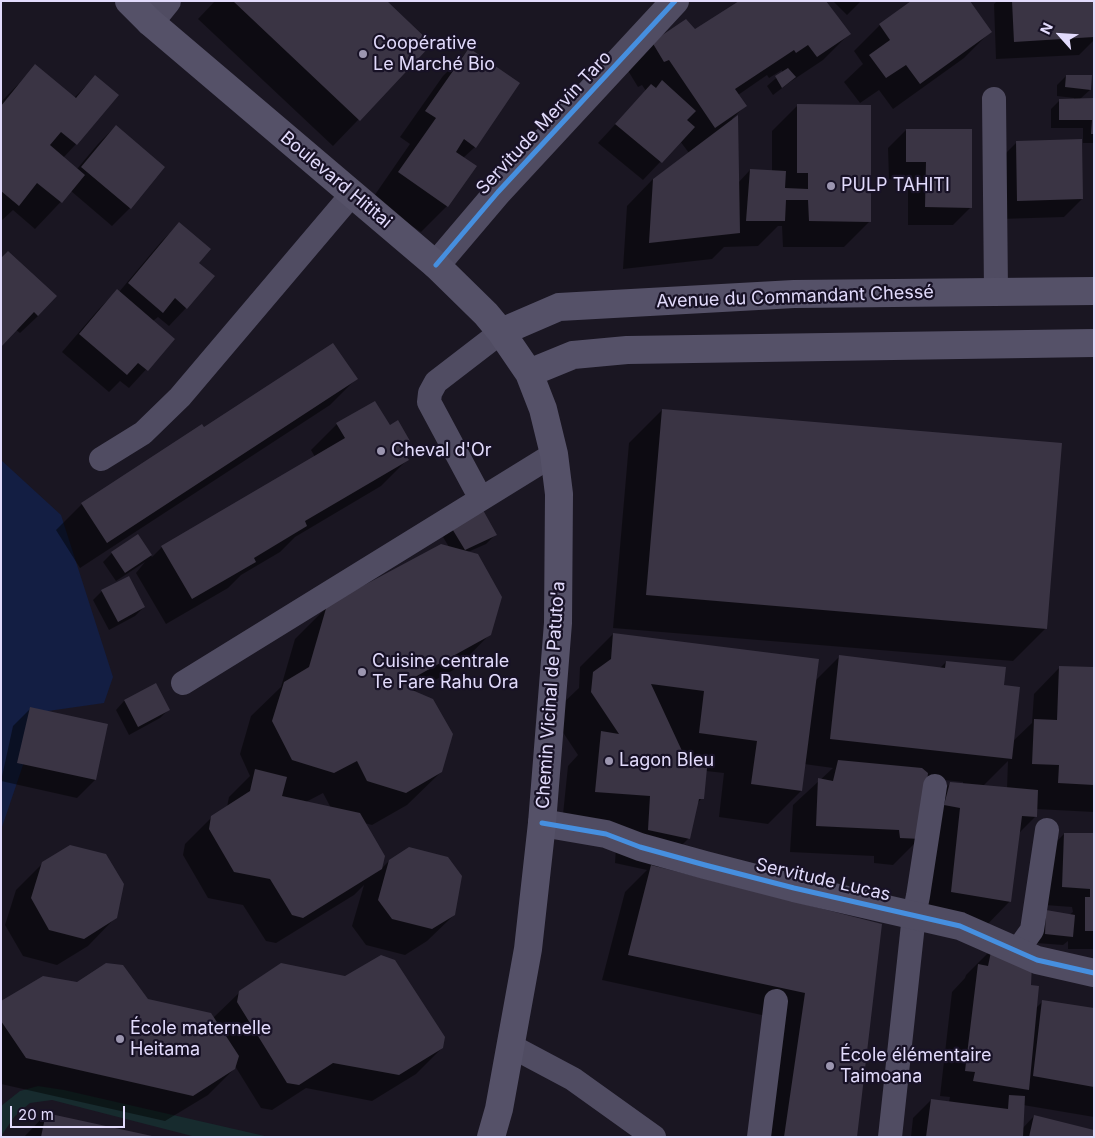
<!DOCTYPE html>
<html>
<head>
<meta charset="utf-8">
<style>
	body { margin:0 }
	#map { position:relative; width:1095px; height:1138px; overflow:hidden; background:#1a1622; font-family:Inter,sans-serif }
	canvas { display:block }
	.frame { position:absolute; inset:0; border:2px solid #e2dbfc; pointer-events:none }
	.north { position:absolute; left:1035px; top:10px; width:50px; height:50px; -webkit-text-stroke:4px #181226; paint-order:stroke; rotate:296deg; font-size:14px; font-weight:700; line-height:20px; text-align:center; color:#e2dbfc }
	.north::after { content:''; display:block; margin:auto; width:18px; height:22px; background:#e2dbfc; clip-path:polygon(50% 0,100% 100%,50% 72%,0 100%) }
	.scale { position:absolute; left:10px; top:1106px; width:115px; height:22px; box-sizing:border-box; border:2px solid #e2dbfc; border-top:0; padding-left:6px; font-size:15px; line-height:18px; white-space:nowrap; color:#e2dbfc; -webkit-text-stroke:4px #181226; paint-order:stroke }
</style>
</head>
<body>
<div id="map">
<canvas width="1095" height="1138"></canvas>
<div class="frame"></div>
<div class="north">N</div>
<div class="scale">20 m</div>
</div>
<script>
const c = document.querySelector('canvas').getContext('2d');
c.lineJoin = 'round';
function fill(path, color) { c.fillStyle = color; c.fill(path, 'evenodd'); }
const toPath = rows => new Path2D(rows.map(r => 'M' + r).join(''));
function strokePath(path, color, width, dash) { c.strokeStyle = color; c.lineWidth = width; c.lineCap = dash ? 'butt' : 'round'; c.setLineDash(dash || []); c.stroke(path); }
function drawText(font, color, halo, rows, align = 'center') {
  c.font = font + ' Inter,sans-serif'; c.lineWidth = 4.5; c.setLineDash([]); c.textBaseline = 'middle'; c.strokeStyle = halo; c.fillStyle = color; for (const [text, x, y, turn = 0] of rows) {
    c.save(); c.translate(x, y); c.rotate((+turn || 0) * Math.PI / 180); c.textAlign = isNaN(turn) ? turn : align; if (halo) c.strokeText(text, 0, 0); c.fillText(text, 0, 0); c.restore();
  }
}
fill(toPath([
	[38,1086,64,1090,269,1137,196,1137,52,1100,30,1103,15,1116,1,1136,1,1106,20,1091]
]), '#172b2e');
fill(toPath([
	[1,460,61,515,113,677,104,703,41,712,1,830]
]), '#131e43');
fill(toPath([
	[215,1,385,1,431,44,333,146,198,19],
	[833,1,861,1,847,15],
	[913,1,990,32,964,58,893,109,879,90,860,103,844,82,863,64,854,51,880,25],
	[997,1,1094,1,1094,40,1079,55,996,59,994,4],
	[695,31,849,34,823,60,790,82,773,95,767,86,782,73,782,70,769,78,767,75,738,95,745,106,732,119,738,183,750,170,772,171,772,131,798,105,870,221,844,247,783,247,782,226,778,226,758,246,724,247,712,259,623,269,627,206,653,179,689,153,680,141,643,180,598,143,646,91,642,85,638,87,627,69,653,43],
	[469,50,475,147,463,158,447,206,421,232,372,199,410,144,400,137,443,76],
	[36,66,74,98,95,77,76,144,63,158,77,169,98,144,116,126,130,208,112,226,71,191,35,229,13,210,1,221,1,102],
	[1066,76,1090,90,1080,99,1094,99,1094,143,1083,143,1083,128,1051,128,1051,109,1060,100,1074,100,1074,98,1057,96,1057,85],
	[906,130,971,207,953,225,908,225,908,180,889,179,888,148],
	[1016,143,1082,199,1064,217,1000,219,998,161],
	[179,224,186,308,169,326,158,317,153,321,174,339,129,388,120,381,109,392,62,352,99,309,117,291,119,292,161,242],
	[1,259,38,316,20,333,16,330],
	[356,379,330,405,80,568,56,530,82,504],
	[662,410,1046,628,1013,661,613,628,629,443],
	[337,424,389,427,408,441,400,448,407,460,381,486,295,537,280,552,241,575,228,588,166,624,136,573,145,562,116,581,103,562,112,553,138,536,152,557,162,547,315,457,311,450],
	[451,528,495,535,486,544,468,552,490,634,457,668,413,692,441,772,407,805,372,825,364,823,383,857,380,870,389,861,454,915,427,941,405,955,366,945,352,926,364,885,354,895,276,943,266,941,243,905,208,898,183,855,185,844,212,817,227,807,229,797,250,776,240,754,251,716,281,687,295,639,328,606,449,547,443,537],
	[323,793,331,808,306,802],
	[102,591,144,607,135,616,109,630,93,600],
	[613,634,815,681,840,656,940,668,946,662,1002,686,1012,742,1032,723,1034,694,1060,667,1094,668,1094,812,1036,809,1036,816,1018,834,1010,901,984,928,925,918,919,839,893,865,874,863,874,856,790,852,793,805,833,768,804,764,801,791,768,824,719,817,724,773,706,771,702,798,696,805,688,839,659,868,880,924,856,1137,762,1137,780,1019,602,980,625,892,647,870,615,863,617,829,562,824,568,766,578,755,558,725,560,706,579,688,580,667],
	[1008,761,1007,789,983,786],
	[926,778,963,782,963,785,951,783,923,811],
	[156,685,169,709,160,718,129,735,116,710,124,701],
	[31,708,107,725,95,780,77,798,1,781,13,726],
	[1064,834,1094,834,1094,949,1068,949,1068,941,1063,945,1036,943,1038,920,1069,915,1073,912,1072,907,1045,905,1046,852],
	[43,863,114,919,88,946,57,965,23,956,5,925,16,890],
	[992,949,1030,986,1036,1008,1043,1001,1094,1009,1094,1117,1023,1105,1022,1129,1034,1116,1094,1137,911,1137,913,1118,931,1100,949,1102,950,1097,940,1096,952,992,965,978,966,975],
	[240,992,442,1048,416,1074,372,1101,306,1088,272,1110,261,1108,235,1066,234,1069,208,1095,165,1121,1,1084,1,1002,147,1000,213,1018],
	[46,1114,150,1137,24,1137]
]), '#0007');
fill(toPath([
	[233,1,387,1,432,44,360,121],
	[739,1,826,1,851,34,817,57,808,45,796,53,794,50,735,89,747,106,715,128,669,60,664,62,652,42,686,19,695,29],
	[911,1,970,1,992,32,920,84,906,65,886,78,869,55,890,40,879,24],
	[1012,1,1094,1,1094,37,1014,42],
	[469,48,520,83,476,148,464,139,456,152,477,166,448,207,398,172,436,118,425,111],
	[35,64,76,98,95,75,119,95,77,145,61,132,50,145,85,175,62,203,37,183,19,206,1,191,1,106],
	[788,68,796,77,782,88,775,76],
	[1066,75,1092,75,1091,90,1065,87],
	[662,80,696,111,687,120,695,127,662,163,615,124,651,84,656,88],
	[1094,98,1094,134,1091,134,1092,120,1059,120,1059,99],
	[797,104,871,105,871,222,809,221,808,200,786,200,785,221,746,221,750,169,786,171,785,188,808,189,808,173,797,173],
	[738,115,740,233,649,243,653,179],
	[116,125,165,167,131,209,81,167],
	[906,129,972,129,972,208,925,207,926,162,906,162],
	[1082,139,1083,199,1017,201,1016,141],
	[179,222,211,249,199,263,215,276,187,309,175,298,163,313,128,283],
	[8,251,57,296,38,316,34,312,1,347,1,258],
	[117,289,175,339,148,371,138,363,127,375,79,334],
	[333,343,358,379,107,543,81,503,202,424,204,427],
	[375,401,390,425,398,420,410,441,400,446,409,460,305,521,307,526,254,558,256,562,192,599,161,546,345,438,336,423],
	[662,409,1062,443,1047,629,646,595],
	[483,510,497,535,465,550,451,527],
	[138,534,152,555,125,573,111,552],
	[441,544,478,554,502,597,491,635,415,677,412,690,433,699,453,734,442,772,406,793,367,781,357,761,334,773,292,760,272,721,284,682,309,667,327,605],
	[129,576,145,607,118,622,101,590],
	[613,633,819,659,802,791,751,784,757,741,699,733,704,691,651,684,689,766,707,768,704,799,699,799,690,839,648,830,650,796,595,792,601,731,619,734,591,692,593,672,611,659],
	[839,655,945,668,946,661,1006,667,1004,685,1020,687,1012,759,830,739],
	[1059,666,1094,667,1094,785,1058,783,1059,765,1032,764,1034,719,1057,720],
	[156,683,170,710,138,727,124,700],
	[30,707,108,724,96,780,17,763],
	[838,760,922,768,928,773,921,839,900,838,899,830,816,826,818,778,833,781],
	[255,769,287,777,282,796,360,813,385,856,382,869,303,918,292,915,270,879,234,872,209,829,211,816,250,791],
	[950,782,1038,790,1037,817,1022,816,1011,902,951,892,960,808,944,805],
	[1064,833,1094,833,1094,931,1085,931,1085,897,1090,897,1090,889,1062,887],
	[70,845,106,854,124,884,117,918,84,939,49,930,31,898,42,862],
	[409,847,448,857,462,876,455,915,432,929,392,919,378,900,389,860],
	[651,865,882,924,857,1137,784,1137,805,993,628,955],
	[1046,910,1075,915,1073,937,1045,934],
	[992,947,1032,964,1031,985,1039,986,1029,1090,973,1081,975,1072,965,1071,978,964,988,966],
	[381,955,395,960,445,1037,443,1048,399,1075,333,1063,299,1085,287,1083,237,1002,239,991,281,963,345,976],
	[106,963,123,965,148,999,211,1013,239,1056,235,1069,193,1096,26,1058,1,1021,1,1001,43,976,77,982],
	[1042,1000,1094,1008,1094,1087,1033,1076],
	[1009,1095,1025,1096,1023,1137,926,1137,931,1099,1008,1109],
	[46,1113,152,1136,152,1137,41,1137],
	[1034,1115,1094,1130,1094,1137,1029,1137]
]), '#3a3444');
strokePath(toPath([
	[994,99,996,291],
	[101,459,143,433,180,397,353,193],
	[481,499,429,402,430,393,436,382,501,332],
	[183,683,554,454],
	[1017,951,1032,930,1047,830],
	[511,1046,573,1079,654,1137],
	[759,1137,776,1001],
	[890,1137,914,915,918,896,935,786]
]), '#504c62', 24);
strokePath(toPath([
	[150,22,167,1],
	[436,265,498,192,675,1],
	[542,823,606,834,640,847,705,865,794,888,960,926,1037,960,1094,973]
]), '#504c62', 28);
strokePath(toPath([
	[129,1,150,22,436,265,486,314,501,332,529,373,543,409,554,454,559,494,558,623,542,823,528,949,499,1109,491,1137],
	[501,332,559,307,794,294,1094,291],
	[529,373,573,355,627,350,1094,343]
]), '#555168', 28);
strokePath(toPath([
	[436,265,498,192,675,1],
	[542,823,606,834,640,847,705,865,794,888,960,926,1037,960,1094,973]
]), '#468fdf', 5);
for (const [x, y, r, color] of [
	[363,54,5,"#9c96b0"],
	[831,186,5,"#9c96b0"],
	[381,451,5,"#9c96b0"],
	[362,672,5,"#9c96b0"],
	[609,761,5,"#9c96b0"],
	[120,1039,5,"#9c96b0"],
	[830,1066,5,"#9c96b0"]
]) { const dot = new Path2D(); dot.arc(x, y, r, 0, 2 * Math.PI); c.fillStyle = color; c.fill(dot); strokePath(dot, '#181226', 2); }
drawText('18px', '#e2dbfc', '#181226', [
	["Coopérative",373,44],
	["Le Marché Bio",373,65],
	["PULP TAHITI",841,186],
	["Cheval d'Or",391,451],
	["Cuisine centrale",372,662],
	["Te Fare Rahu Ora",372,683],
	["Lagon Bleu",619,761],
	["École maternelle",130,1029],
	["Heitama",130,1050],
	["École élémentaire",840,1056],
	["Taimoana",840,1077]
], 'left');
drawText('18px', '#e2dbfc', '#181226', [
	["Servitude Mervin Taro",544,123,-47],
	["Boulevard Hititai",336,180,40],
	["Avenue du Commandant Chessé",795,297,-2],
	["Chemin Vicinal de Patuto'a",551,695,-86],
	["Servitude Lucas",823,880,13]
]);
</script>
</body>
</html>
